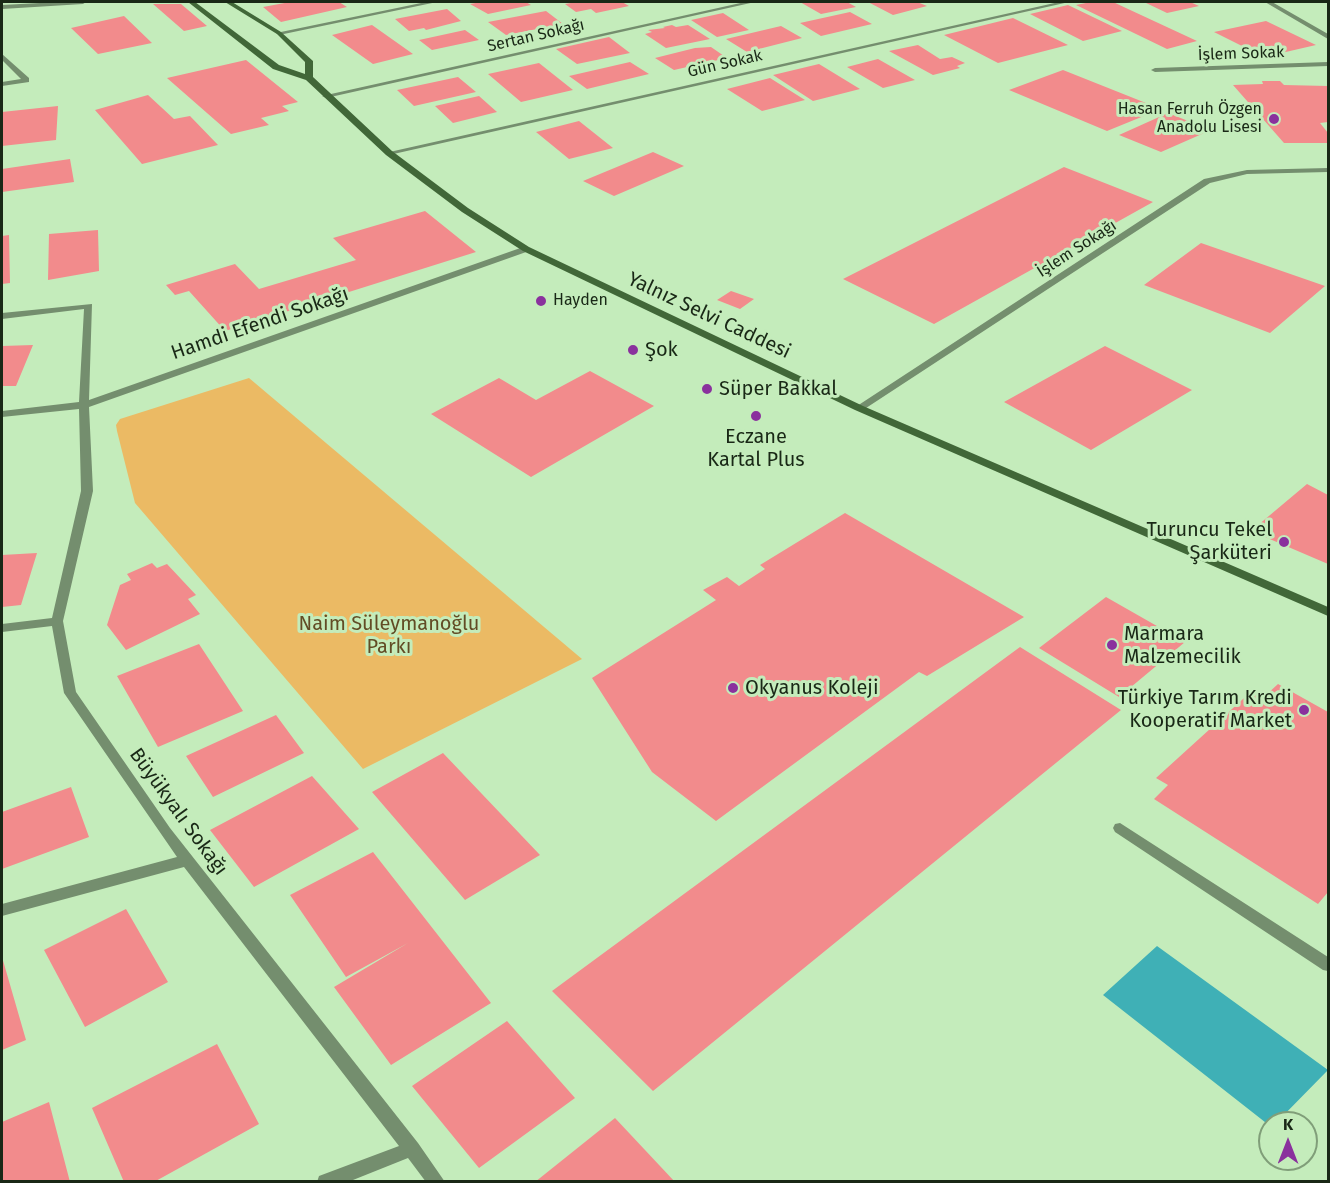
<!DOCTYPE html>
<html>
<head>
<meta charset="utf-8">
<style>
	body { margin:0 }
	#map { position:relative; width:1330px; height:1183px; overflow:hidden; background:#c4ecbb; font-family:"Fira Sans",sans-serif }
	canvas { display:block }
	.frame { position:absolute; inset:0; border:3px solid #192816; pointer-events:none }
	.north { position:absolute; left:1258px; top:1111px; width:60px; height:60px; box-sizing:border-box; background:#c4ecbb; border:2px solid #809e79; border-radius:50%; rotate:0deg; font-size:16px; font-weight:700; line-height:24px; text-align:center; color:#192816 }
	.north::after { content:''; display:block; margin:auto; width:21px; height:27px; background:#8a319d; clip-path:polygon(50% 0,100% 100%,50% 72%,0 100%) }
</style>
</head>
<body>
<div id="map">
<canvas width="1330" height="1183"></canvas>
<div class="frame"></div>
<div class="north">K</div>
</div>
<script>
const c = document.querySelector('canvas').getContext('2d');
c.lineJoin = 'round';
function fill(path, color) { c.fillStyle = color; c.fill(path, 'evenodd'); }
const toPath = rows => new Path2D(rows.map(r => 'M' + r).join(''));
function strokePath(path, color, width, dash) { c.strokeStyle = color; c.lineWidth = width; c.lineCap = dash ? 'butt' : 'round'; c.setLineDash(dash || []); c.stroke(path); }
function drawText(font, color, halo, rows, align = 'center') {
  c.font = font + ' "Fira Sans",sans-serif'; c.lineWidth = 6; c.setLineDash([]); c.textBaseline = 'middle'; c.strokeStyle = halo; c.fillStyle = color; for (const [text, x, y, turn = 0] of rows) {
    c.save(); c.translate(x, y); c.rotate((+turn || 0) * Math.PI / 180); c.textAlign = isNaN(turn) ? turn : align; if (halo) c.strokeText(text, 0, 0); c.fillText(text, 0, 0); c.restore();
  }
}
fill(toPath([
	[249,378,582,659,363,769,135,503,117,431,116,425,120,419]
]), '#ebba64');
fill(toPath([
	[1157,946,1328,1070,1276,1123,1270,1123,1270,1126,1103,995]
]), '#3fb0b6');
fill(toPath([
	[290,2,339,2,347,7,281,22,263,7],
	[481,2,526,2,531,5,488,14,470,4],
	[577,2,622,2,629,6,596,13,591,9,576,12,565,4],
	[800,2,847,2,856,7,821,14],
	[868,2,917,2,927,6,893,15],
	[1091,2,1113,2,1197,41,1167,49,1076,5],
	[1144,2,1190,2,1199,6,1167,13],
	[153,4,181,4,207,26,184,31],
	[1068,5,1122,31,1083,41,1030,14],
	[447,9,461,21,426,30,424,28,409,31,395,19],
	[546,11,563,24,506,35,488,22],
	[850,12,872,24,821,36,800,23],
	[723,13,749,30,717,37,691,20],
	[124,16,152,43,98,54,71,28],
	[1013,18,1068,45,998,63,944,35],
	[1266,21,1316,45,1264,57,1214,32],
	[372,25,413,54,373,64,332,35],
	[672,25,676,27,688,25,710,39,666,48,645,34,652,32,648,30,665,28,663,27],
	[781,26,802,38,747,52,726,39],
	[465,30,479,40,432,50,419,40],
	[609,37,630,53,577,64,556,49],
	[918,45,940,59,952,57,965,63,957,66,960,68,933,75,889,51],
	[711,47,727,58,674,70,655,58,695,48],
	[878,59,915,80,883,88,847,67],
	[246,60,298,102,282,106,289,111,261,118,269,125,231,134,167,78],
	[630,62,649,74,587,89,569,76],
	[539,63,573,90,521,102,488,74],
	[819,64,860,89,813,101,773,75],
	[1063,70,1161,109,1107,131,1009,90],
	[458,77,476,92,414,106,397,90],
	[770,78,805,100,762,111,727,89],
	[1262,81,1280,81,1284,85,1328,86,1328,122,1320,123,1328,133,1328,143,1284,143,1233,85,1263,84],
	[148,95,174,119,190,116,218,145,142,164,95,110],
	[479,96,497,112,453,123,435,106],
	[58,106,56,140,2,146,2,112],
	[1168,113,1211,130,1161,152,1119,135],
	[579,121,613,148,569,159,536,132],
	[653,152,684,166,614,196,583,181],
	[70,159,74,182,2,192,2,169],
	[1064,167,1153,202,934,324,843,279],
	[425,211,476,252,225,331,189,291,175,295,166,285,235,264,259,289,356,260,333,238],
	[98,230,99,271,48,280,49,234],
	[9,235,10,283,2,284,2,236],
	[1201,243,1325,286,1270,333,1144,285],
	[731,291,754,299,740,309,717,300],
	[33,345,16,386,2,386,2,346],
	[1105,346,1192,390,1091,450,1004,402],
	[590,371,654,406,531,477,431,414,499,378,536,400],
	[1307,484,1328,495,1328,564,1251,531],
	[845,513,1024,617,927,676,919,672,716,821,652,772,592,678,716,600,703,590,727,577,739,586,765,569,760,565],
	[37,553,21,605,2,607,2,555],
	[152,563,157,568,167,564,196,595,188,599,200,614,126,650,107,625,120,585,131,580,127,574],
	[1106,597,1185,642,1119,697,1039,648],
	[199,644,243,711,158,747,117,676],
	[1020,647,1121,710,653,1091,552,991],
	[1278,684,1328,712,1328,892,1318,904,1154,799,1168,785,1156,778,1254,689,1266,695],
	[276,715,304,753,213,797,186,756],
	[443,753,540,855,465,900,372,792],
	[312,776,359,829,254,887,210,830],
	[71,787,89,837,2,869,2,812],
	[373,852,491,1003,391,1065,334,987,408,943,346,977,290,895],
	[126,909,168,982,85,1027,44,950],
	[2,957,26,1040,2,1050],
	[507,1021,575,1098,479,1168,412,1086],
	[217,1044,259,1124,154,1182,124,1182,92,1108],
	[49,1102,70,1182,2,1182,2,1122],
	[615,1118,675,1182,535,1182]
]), '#f28b8c');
fill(toPath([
	[1265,2,1272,2,1328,34,1328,39,1265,2],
	[1120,823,1328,957,1328,971,1323,970,1115,832,1113,828,1115,824,1120,823]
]), '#748e6e');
fill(toPath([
	[58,2,86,2,83,4,2,9,2,5,58,2],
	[426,2,437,2,279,35,276,33,426,2],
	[745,2,755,2,326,98,322,96,745,2],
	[1059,2,1069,2,389,155,385,153,1059,2],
	[2,54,29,78,29,82,2,86,2,82,21,79,2,60,2,54],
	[1328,62,1328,66,1155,72,1151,70,1155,68,1328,62],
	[1328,168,1328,172,1247,174,1210,183,863,410,859,411,854,408,1204,179,1247,170,1328,168],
	[526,246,530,249,529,251,89,407,93,491,63,621,76,692,170,828,418,1143,445,1182,426,1182,408,1158,348,1182,317,1182,319,1176,399,1146,184,867,2,916,2,904,177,857,64,693,52,626,2,632,2,624,52,618,81,491,79,409,2,417,2,411,79,402,84,309,2,319,2,313,92,304,89,400,526,246]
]), '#748e6e');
fill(toPath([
	[188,2,195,2,279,65,305,74,305,62,277,34,225,2,232,2,281,32,313,61,313,77,392,151,468,208,529,247,863,406,1328,607,1328,616,855,410,523,251,462,212,386,155,306,80,273,69,188,2]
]), '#416738');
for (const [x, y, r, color] of [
	[1274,119,6,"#8a319d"],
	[541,301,6,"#8a319d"],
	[633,350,6,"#8a319d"],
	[707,389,6,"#8a319d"],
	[756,416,6,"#8a319d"],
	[1284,542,6,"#8a319d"],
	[1112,645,6,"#8a319d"],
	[733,688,6,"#8a319d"],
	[1304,710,6,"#8a319d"]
]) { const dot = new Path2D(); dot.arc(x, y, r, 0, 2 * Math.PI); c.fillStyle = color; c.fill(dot); strokePath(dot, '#c4ecbb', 2); }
drawText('16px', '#192816', '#c4ecbb', [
	["Sertan Sokağı",536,36,-13],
	["İşlem Sokak",1241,54,-2],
	["Gün Sokak",725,64,-13],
	["İşlem Sokağı",1077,249,-33]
]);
drawText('16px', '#192816', '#c4ecbb', [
	["Hasan Ferruh Özgen",1262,110],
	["Anadolu Lisesi",1262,128],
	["Hayden",553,301,"left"]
], 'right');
drawText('20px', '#192816', '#c4ecbb', [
	["Yalnız Selvi Caddesi",709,316,25],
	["Hamdi Efendi Sokağı",260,324,-19],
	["Büyükyalı Sokağı",178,812,54]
]);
drawText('20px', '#192816', '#c4ecbb', [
	["Şok",645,350],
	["Süper Bakkal",719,389],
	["Eczane",756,437,"center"],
	["Kartal Plus",756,460,"center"],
	["Turuncu Tekel",1272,530,"right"],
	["Şarküteri",1272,553,"right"],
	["Marmara",1124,634],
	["Malzemecilik",1124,657],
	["Okyanus Koleji",745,688],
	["Türkiye Tarım Kredi",1292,698,"right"],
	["Kooperatif Market",1292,721,"right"]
], 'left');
drawText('20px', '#624c25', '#c4ecbb', [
	["Naim Süleymanoğlu",389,624],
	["Parkı",389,647]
]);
</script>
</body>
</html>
